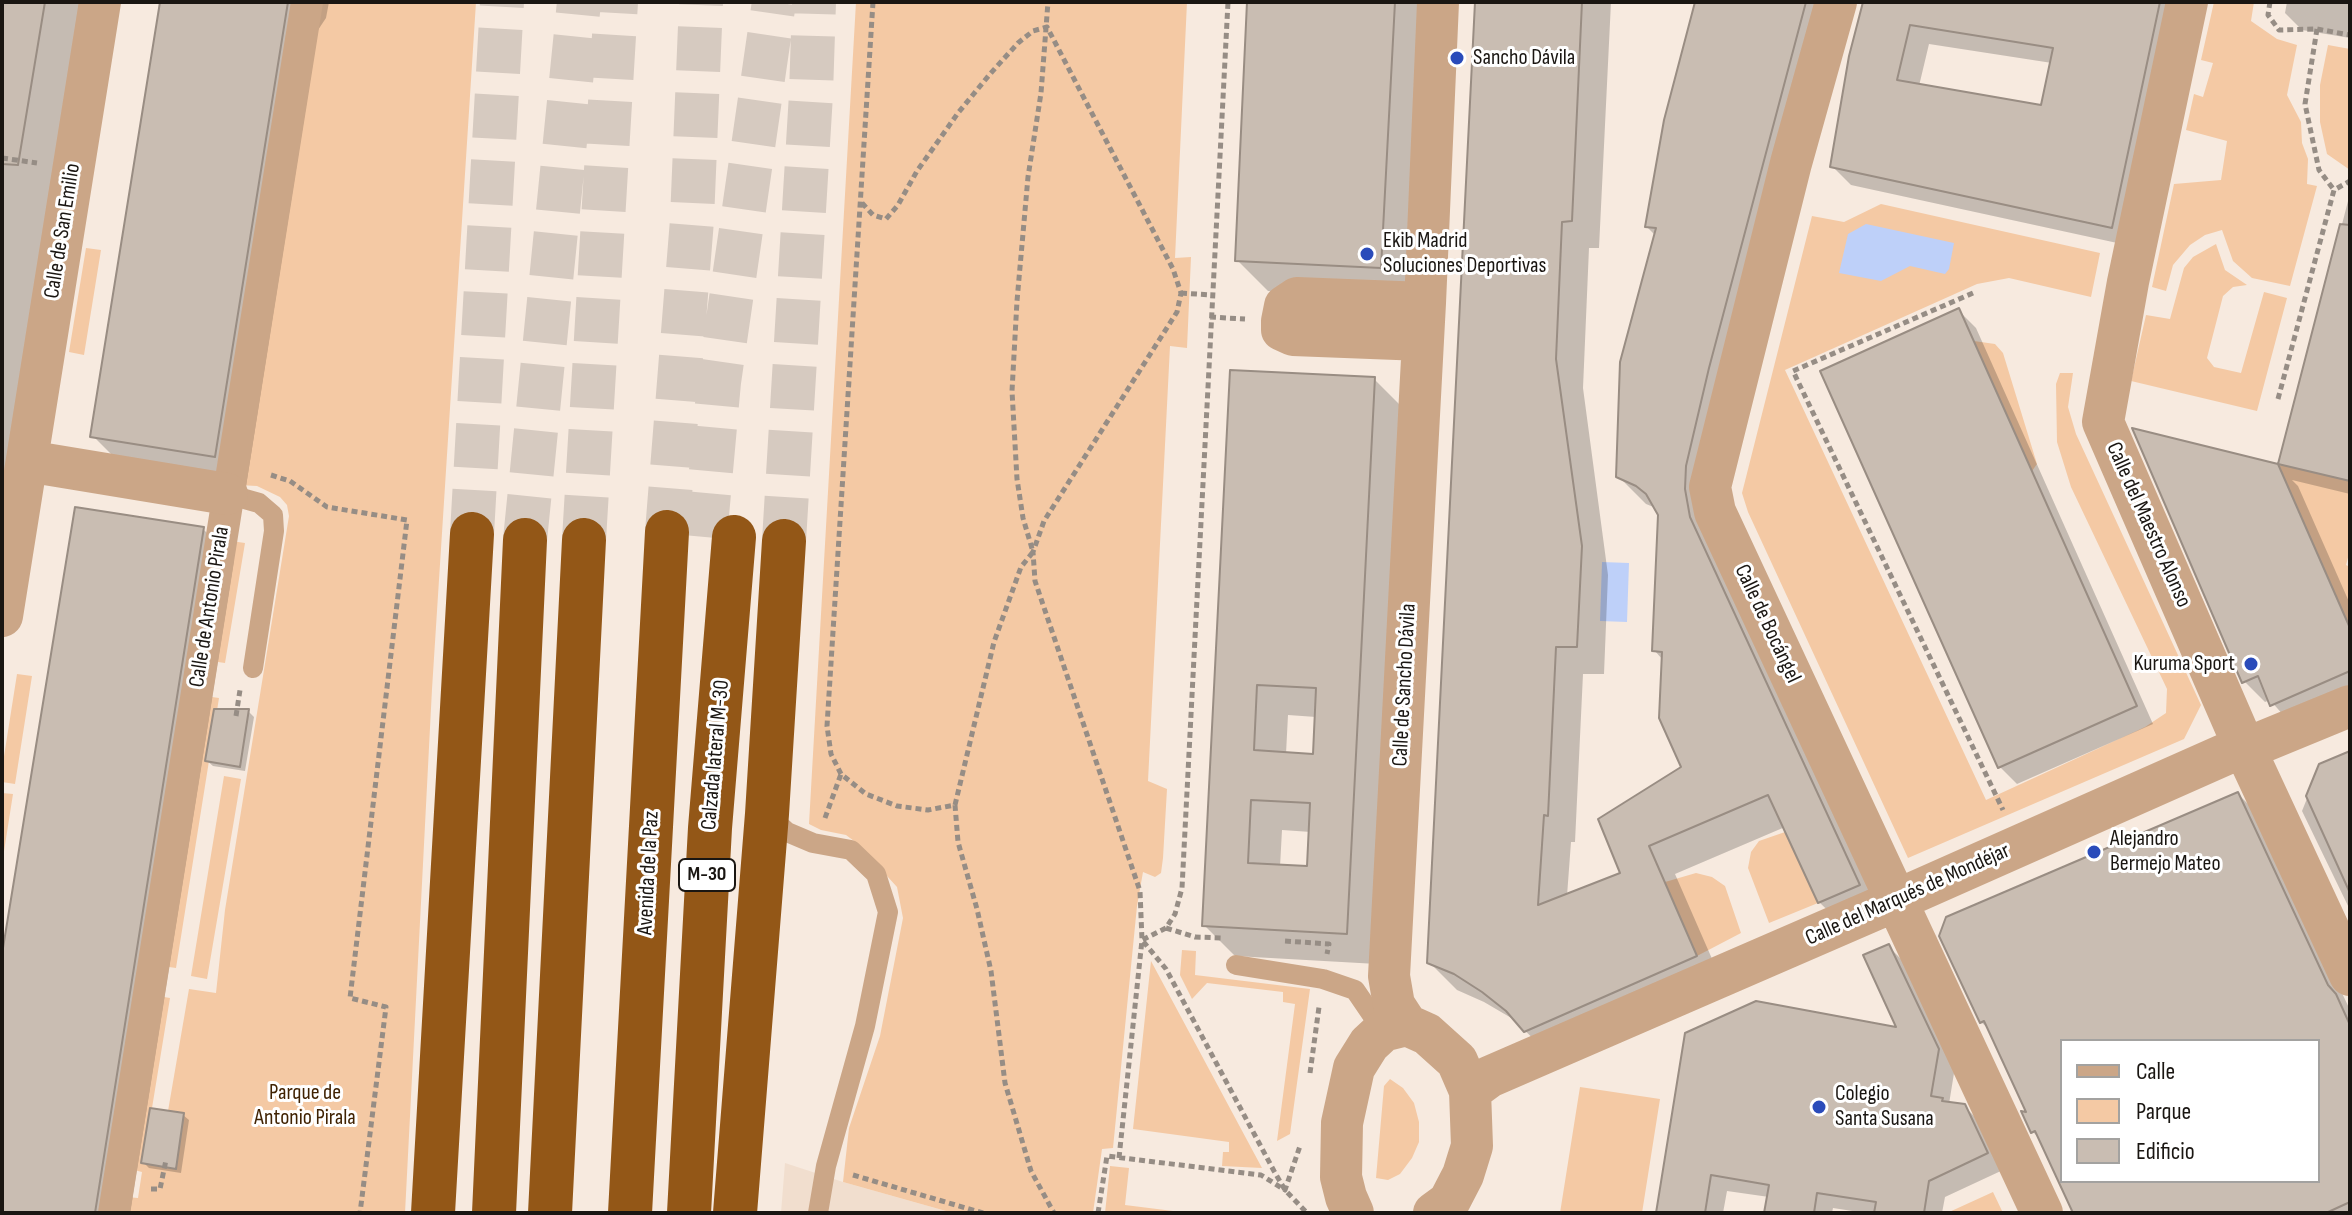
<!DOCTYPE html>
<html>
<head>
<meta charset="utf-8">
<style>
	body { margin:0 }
	#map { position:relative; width:2352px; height:1215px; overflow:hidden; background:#f7eadf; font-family:"Sofia Sans Condensed",sans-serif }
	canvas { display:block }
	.frame { position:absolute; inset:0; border:4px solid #1a1612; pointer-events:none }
	.legend { position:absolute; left:2060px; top:1039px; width:260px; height:144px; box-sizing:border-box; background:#fff; border:2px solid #a3a2a0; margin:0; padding:10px 14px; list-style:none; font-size:24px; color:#1a1612 }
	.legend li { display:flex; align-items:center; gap:16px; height:40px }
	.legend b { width:40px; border:2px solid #a3a2a0 }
</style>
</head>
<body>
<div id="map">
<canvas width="2352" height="1215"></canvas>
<div class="frame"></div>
<ul class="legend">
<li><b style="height:10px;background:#cba687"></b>Calle</li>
<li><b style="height:22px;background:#f4c9a4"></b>Parque</li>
<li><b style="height:22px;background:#c9bdb2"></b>Edificio</li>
</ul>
</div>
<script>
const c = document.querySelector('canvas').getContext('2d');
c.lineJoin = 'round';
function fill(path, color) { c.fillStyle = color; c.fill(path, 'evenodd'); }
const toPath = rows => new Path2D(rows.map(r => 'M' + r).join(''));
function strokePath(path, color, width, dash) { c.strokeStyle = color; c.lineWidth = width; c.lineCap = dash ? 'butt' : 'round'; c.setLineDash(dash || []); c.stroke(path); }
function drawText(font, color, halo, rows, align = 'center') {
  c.font = font + ' "Sofia Sans Condensed",sans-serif'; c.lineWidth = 6; c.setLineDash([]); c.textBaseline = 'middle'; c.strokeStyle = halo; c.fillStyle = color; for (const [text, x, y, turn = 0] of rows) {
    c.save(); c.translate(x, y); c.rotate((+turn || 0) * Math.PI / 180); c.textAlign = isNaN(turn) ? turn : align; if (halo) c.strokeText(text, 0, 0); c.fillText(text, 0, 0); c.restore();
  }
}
fill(toPath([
	[785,1163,843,1182,953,1213,781,1213]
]), '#f1dece');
fill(toPath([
	[316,2,476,2,432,689,405,1213,123,1213,126,1197,138,1198,142,1172,130,1169,158,996,170,998,152,1108,168,1111,189,989,216,993,225,910,289,516,287,505,280,497,257,486,238,485],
	[856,2,1187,2,1175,258,1191,257,1187,348,1170,346,1148,781,1167,789,1163,858,1161,873,1155,877,1143,872,1137,906,1113,1148,1102,1149,1093,1213,953,1213,843,1182,849,1128,880,1036,903,918,897,887,858,844,846,835,821,830,809,824],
	[2214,2,2254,2,2251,21,2277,39,2297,45,2287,95,2301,122,2302,143,2308,159,2307,184,2317,186,2290,286,2252,278,2233,261,2222,230,2205,235,2190,245,2173,265,2166,291,2152,287,2174,184,2221,180,2227,141,2186,130,2194,94,2203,97,2213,63,2201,60],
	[2328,45,2350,49,2350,170,2327,154,2320,122,2320,85],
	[1881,204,2100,253,2091,297,2009,278,1977,284,1785,370,1986,800,2145,727,2166,713,2167,689,2071,487,2057,442,2056,384,2060,373,2073,373,2068,407,2076,434,2201,705,2184,739,1908,858,1748,512,1742,493,1812,216,1844,222],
	[2216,244,2225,270,2247,285,2233,287,2223,296,2207,358,2214,367,2241,373,2264,292,2287,298,2257,411,2131,381,2146,315,2170,319,2184,268,2193,257],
	[86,248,101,250,84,355,69,352],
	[1974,341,1995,344,2003,353,2037,464,2032,471],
	[2278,464,2350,481,2350,550,2346,565,2350,567,2350,628],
	[231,541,245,543,225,663,211,661],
	[17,674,32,676,15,784,2,782,2,769],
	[205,696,219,698,176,968,162,966],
	[224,776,241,779,207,979,191,976],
	[2,793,13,794,2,864],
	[1785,832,1818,903,1769,923,1748,868,1751,852,1759,841],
	[1696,873,1712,877,1725,886,1741,933,1697,956,1665,882],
	[1182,950,1196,951,1195,975,1310,989,1290,1134,1277,1141,1295,1004,1283,1002,1283,992,1207,983,1192,999,1180,975],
	[1151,961,1262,1168,1222,1166,1223,1152,1229,1152,1229,1142,1133,1129],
	[1390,1079,1403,1088,1414,1103,1419,1122,1419,1142,1412,1158,1400,1174,1388,1180,1376,1178,1384,1086],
	[1580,1087,1660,1099,1642,1213,1560,1213],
	[1110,1166,1129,1168,1125,1205,1189,1213,1105,1213],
	[1993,1192,2003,1213,1947,1213]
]), '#f4c9a4');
fill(toPath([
	[1866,224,1954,243,1949,269,1945,274,1910,266,1881,281,1839,273,1848,234],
	[1602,562,1629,563,1627,622,1600,621]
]), '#bed0f9');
fill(toPath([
	[2,2,80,2,2,488],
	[162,2,329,2,326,18,318,30,246,486,124,467,93,436],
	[1250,2,1426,2,1411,298,1268,291,1237,260],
	[1476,2,1611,2,1599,248,1589,248,1583,388,1608,575,1604,674,1583,674,1575,842,1571,842,1567,896,1622,874,1684,768,1663,660,1654,650,1660,515,1656,508,1646,504,1618,476,1656,236,1647,227,1697,2,1840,2,1713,494,1886,913,1847,929,1819,902,1785,827,1675,874,1723,984,1553,1058,1513,1019,1484,1002,1457,990,1429,962],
	[1864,2,2184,2,2131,246,1851,185,1832,166],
	[1929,44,2052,63,2043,107,1919,86],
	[2287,2,2350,2,2350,38,2302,30,2285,13],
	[2348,201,2350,201,2350,494,2292,480,2298,486,2350,604,2350,700,2292,725,2270,700,2265,702,2244,681,2135,431,2280,466],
	[1959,311,1976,328,2153,724,2017,784,2000,767],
	[1232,372,1374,379,1405,410,1377,964,1235,956,1204,925],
	[1288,715,1316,717,1314,756,1286,754],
	[1282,830,1311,832,1309,868,1280,867],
	[203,529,234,560,130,1213,2,1213,2,970],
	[248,711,254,717,245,771,213,766,207,761],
	[2350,753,2350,910,2302,811,2320,766],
	[2238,794,2257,813,2350,1010,2350,1213,2076,1213,2041,1140,2033,1132,2029,1114,1991,1031,1981,1022],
	[2062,1041,2318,1041,2318,1181,2062,1181],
	[1888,946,1905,963,1955,1067,1949,1104,1964,1106,1981,1123,2003,1170,1945,1197,1942,1213,1865,1213,1833,1208,1832,1213,1767,1213,1769,1197,1727,1191,1723,1213,1658,1213,1900,1029],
	[183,1115,189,1120,181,1173,149,1168,143,1162]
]), '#0003');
const building = toPath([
	[2,2,45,2,18,165,2,164,2,2],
	[160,2,288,2,215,457,90,437,160,2],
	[1247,2,1395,2,1381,268,1235,261,1247,2],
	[1475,2,1582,2,1572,221,1562,222,1556,359,1582,546,1577,647,1556,647,1548,816,1544,815,1538,905,1620,873,1598,819,1681,767,1659,718,1662,652,1652,651,1658,515,1646,494,1636,486,1616,477,1620,362,1656,228,1645,227,1664,120,1695,2,1806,2,1709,368,1686,466,1685,489,1690,517,1860,885,1818,903,1768,795,1649,846,1697,956,1524,1032,1506,1011,1482,992,1454,974,1427,963,1475,2],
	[1863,2,2160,2,2112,228,1830,167,1849,56,1863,2],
	[1910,25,2053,48,2041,105,1897,80,1910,25],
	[2340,224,2350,225,2350,481,2278,464,2340,224],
	[1959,308,2137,706,1998,768,1820,371,1959,308],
	[1230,370,1375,377,1347,934,1202,926,1230,370],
	[1257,685,1316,688,1313,754,1254,750,1257,685],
	[1251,800,1310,803,1307,866,1248,863,1251,800],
	[2132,428,2278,464,2350,628,2350,671,2270,706,2258,676,2242,683,2132,428],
	[75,507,204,527,95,1213,2,1213,2,954,75,507],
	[214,709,249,709,240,767,205,761,214,709],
	[2350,751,2350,893,2306,796,2319,764,2350,751],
	[2238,792,2328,985,2336,994,2350,1025,2350,1202,2326,1213,2073,1213,2035,1131,2031,1133,2021,1111,2026,1112,1984,1021,1980,1023,1939,936,1946,917,2238,792],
	[2062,1041,2318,1041,2318,1181,2062,1181,2062,1041],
	[1889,944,1939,1049,1931,1096,1943,1098,1942,1101,1965,1104,1988,1153,1929,1181,1924,1213,1874,1213,1876,1202,1817,1193,1814,1213,1764,1213,1769,1185,1711,1175,1705,1213,1656,1213,1685,1033,1756,1001,1896,1027,1863,955,1889,944],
	[150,1108,184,1113,176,1169,141,1163,150,1108]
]);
fill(building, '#c9bdb2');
strokePath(building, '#998d83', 2);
strokePath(toPath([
	[667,532,692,220,701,2],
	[472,534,502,2],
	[705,537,719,382,774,2],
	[525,540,579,2],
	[584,540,616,2],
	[784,541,811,94,814,2]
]), '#d6cac0', 44, [44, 22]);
strokePath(toPath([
	[873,2,827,726,831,754,841,774,866,794,897,806,928,810,955,805,958,842,977,909,991,971,1005,1083,1031,1171,1054,1213],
	[2270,2,2268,15,2279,30,2317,29,2350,35],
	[2317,29,2305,104,2319,170,2334,190],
	[2,158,37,163],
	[862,203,873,215,886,219,898,205,917,171,958,113,990,74,1018,43,1033,31,1047,27,1173,269,1181,293,1177,312,1044,521,1033,552,1035,581,1140,891,1142,940,1166,969,1274,1171,1285,1190,1307,1213],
	[1181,293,1212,295],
	[1973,293,1793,371,2003,810],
	[1210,317,1245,319],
	[2278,399,2334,190,2350,181],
	[271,475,290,481,327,507,407,520,350,998,386,1007,360,1213],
	[236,716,240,690],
	[955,805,994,642,1021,567,1033,552,1023,518,1017,479,1012,391,1017,301,1028,177,1041,93,1048,2],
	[825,818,841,774],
	[1166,928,1195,937,1223,938],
	[1285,941,1329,944,1327,954],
	[1310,1073,1319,1007],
	[1119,1158,1142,940,1166,928,1175,914,1182,888,1228,2],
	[853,1175,983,1213],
	[151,1189,160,1189,166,1160],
	[1098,1213,1107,1156,1261,1175,1285,1190,1300,1146]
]), '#968d85', 5, [6, 4]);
strokePath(toPath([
	[227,494,259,503,273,515,274,531,253,668],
	[767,814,787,832,813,843,851,850,876,874,888,912,865,1026,826,1166,818,1213],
	[1236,965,1323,979,1355,990,1383,1031]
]), '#cba687', 20);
strokePath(toPath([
	[114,1213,307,2]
]), '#cba687', 32);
strokePath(toPath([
	[1836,2,1791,163,1710,487,1715,512,2042,1213],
	[2187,2,2128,282,2103,422,2245,749,2350,975],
	[1423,340,1293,335,1282,330,1282,321,1285,306,1297,298,1425,303],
	[27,461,227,494],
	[2,616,100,2],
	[1407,1025,1394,1005,1389,976,1425,303,1438,2],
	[1470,1091,1489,1077,1897,900,2226,754,2245,749,2350,706],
	[1353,1213,1346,1197,1341,1177,1342,1123,1354,1068,1369,1044,1383,1031,1407,1025,1427,1034,1457,1061,1470,1091,1472,1146,1463,1175,1449,1202,1434,1213]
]), '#cba687', 42);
strokePath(toPath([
	[433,1213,472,534],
	[494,1213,525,540],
	[550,1213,584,540],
	[630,1213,667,532],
	[689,1213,710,828,734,537],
	[735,1213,767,814,784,541]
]), '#935717', 44);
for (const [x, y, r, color] of [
	[1457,58,8,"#2a4bba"],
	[1367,254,8,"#2a4bba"],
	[2251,664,8,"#2a4bba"],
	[2094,852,8,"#2a4bba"],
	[1819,1107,8,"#2a4bba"]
]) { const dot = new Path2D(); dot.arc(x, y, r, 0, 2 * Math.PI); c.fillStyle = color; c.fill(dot); strokePath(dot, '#fff', 3); }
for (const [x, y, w] of [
	[707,875,56]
]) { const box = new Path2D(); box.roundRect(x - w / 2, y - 16, w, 32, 6); c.fillStyle = '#fff'; c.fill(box); strokePath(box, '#1a1612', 2); }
drawText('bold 20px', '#1a1612', null, [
	["M-30",707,875]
]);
drawText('22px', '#1a1612', '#fff', [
	["Sancho Dávila",1473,58],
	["Ekib Madrid",1383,241],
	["Soluciones Deportivas",1383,266],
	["Kuruma Sport",2235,664,"right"],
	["Alejandro",2110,839],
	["Bermejo Mateo",2110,864],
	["Colegio",1835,1094],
	["Santa Susana",1835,1119]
], 'left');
drawText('22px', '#1a1612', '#fff', [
	["Calle de San Emilio",63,231,-81],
	["Calle del Maestro Alonso",2148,525,66],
	["Calle de Antonio Pirala",210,607,-81],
	["Calle de Bocángel",1767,624,65],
	["Calle de Sancho Dávila",1405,685,-87],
	["Calzada lateral M-30",716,755,-85],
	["Avenida de la Paz",649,873,-87],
	["Calle del Marqués de Mondéjar",1908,895,-24]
]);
drawText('22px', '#402202', '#fff', [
	["Parque de",305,1093],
	["Antonio Pirala",305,1118]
]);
</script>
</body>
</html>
